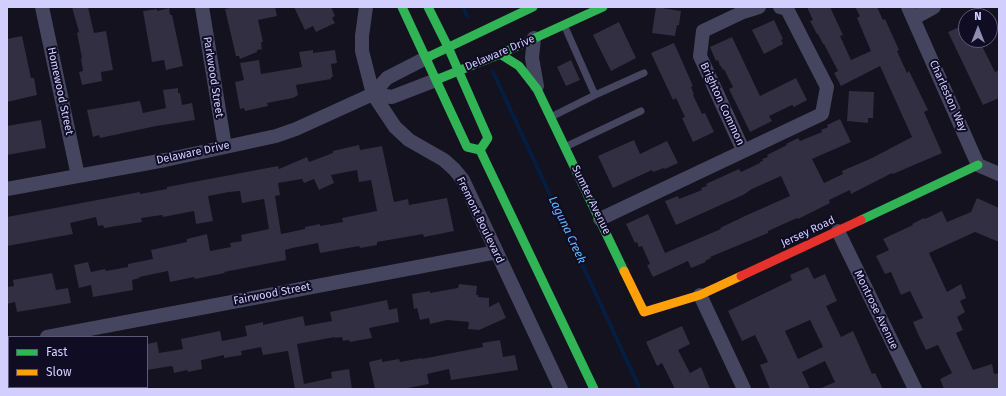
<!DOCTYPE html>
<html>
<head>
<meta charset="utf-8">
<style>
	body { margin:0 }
	#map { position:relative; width:1006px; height:396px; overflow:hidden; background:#13121e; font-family:"Fira Sans",sans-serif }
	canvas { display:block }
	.frame { position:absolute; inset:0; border:8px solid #d2cfff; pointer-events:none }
	.legend { position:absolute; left:8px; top:336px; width:140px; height:52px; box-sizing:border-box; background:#0f0c24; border:1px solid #5d5a7c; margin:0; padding:5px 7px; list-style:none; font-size:12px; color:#d2cfff }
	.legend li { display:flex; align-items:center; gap:8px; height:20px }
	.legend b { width:20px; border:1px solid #5d5a7c }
	.north { position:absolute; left:958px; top:8px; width:40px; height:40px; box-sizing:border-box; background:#0f0c24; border:1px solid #5d5a7c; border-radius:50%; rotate:0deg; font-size:11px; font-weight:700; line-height:16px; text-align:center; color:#d2cfff }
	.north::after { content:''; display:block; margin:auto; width:14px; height:18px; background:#8f8db0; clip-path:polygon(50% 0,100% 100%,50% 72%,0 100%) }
</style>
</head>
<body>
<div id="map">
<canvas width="1006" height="396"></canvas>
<div class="frame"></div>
<ul class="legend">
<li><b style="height:5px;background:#30b455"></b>Fast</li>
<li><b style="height:5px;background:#ff9f0a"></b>Slow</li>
</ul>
<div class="north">N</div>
</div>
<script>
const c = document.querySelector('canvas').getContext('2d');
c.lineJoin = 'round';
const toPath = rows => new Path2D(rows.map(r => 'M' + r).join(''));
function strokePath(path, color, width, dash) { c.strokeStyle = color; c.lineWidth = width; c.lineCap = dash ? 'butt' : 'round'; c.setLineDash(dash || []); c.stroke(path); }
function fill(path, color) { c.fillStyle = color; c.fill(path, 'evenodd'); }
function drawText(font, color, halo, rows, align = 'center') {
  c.font = font + ' "Fira Sans",sans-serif'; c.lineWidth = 4; c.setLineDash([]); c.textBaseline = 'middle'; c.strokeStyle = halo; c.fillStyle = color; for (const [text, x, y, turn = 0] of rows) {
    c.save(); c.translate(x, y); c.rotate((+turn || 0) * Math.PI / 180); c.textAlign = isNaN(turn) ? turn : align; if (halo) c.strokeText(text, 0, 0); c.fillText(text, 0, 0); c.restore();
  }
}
strokePath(toPath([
	[463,7,467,16],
	[493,72,640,389]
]), '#051d41', 4);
fill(toPath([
	[72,7,88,7,94,33,106,31,113,70,101,72,102,81,82,85,79,72,83,71,81,59,82,58,77,33,79,32],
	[235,7,275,7,277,16,258,20,263,42,261,42,262,49,257,50,257,52,240,59,239,56,236,56,225,9],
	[294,7,331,7,335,16,332,18,335,23,316,32,313,26,305,30],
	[656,7,681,11,679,25,677,25,675,36,652,33],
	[807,7,830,7,843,35,840,36,851,60,871,51,857,18,860,16,855,7,877,7,883,20,885,19,899,50,897,51,907,73,909,71,928,110,924,112,942,153,893,174,892,173,851,194,850,190,829,200,830,203,798,219,797,218,768,231,768,233,710,257,711,258,705,261,706,262,691,268,688,261,653,277,647,265,650,264,642,246,639,247,637,242,635,243,626,224,648,214,665,253,721,229,720,228,745,216,790,196,781,176,752,189,743,195,676,225,665,201,678,196,679,199,702,190,701,188,707,186,706,184,739,169,741,172,760,163,760,162,763,161,762,159,768,157,767,155,787,145,786,144,798,138,800,141,822,132,821,130,828,127,827,125,840,119,851,142,812,159,824,183,843,174,842,171,872,158,912,137,880,66,841,86,834,73,838,71,824,44,823,44,818,34,817,34,810,21,813,20],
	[169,8,170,15,172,15,183,66,166,70,164,60,152,62,143,11,157,9,157,11],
	[774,20,783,39,781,40,783,44,764,54,752,30],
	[619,22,636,58,611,71,593,35],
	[966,24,966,40,979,40,995,72,999,70,999,98,983,105,948,32],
	[22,36,31,78,34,78,37,95,7,102,7,39],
	[732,37,760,96,796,78,807,100,794,107,792,105,769,116,772,121,750,132,729,89,733,87,724,69,723,70,721,66,720,66,718,60,716,61,710,47],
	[674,43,693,86,691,87,694,94,693,95,702,114,705,113,714,132,693,142,682,118,685,117,676,98,673,100,651,53],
	[313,50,313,53,335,50,337,63,331,64,333,77,331,77,331,79,296,85,298,95,293,98,267,103,268,106,245,111,244,108,240,109,235,82,244,80,240,63,259,60,261,74,302,67,299,52],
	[571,60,580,80,566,86,557,67],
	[178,88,178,93,180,93,182,105,192,103,195,120,156,126,100,138,99,135,93,137,87,110,140,101,143,113,166,108,163,90],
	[849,91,874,92,873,118,868,118,868,123,847,121],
	[41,120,46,148,7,155,7,126],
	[634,140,640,154,667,141,678,163,665,169,664,168,653,172,652,170,613,188,598,156],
	[359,145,360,150,382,146,394,202,408,199,409,205,447,198,454,231,424,237,423,234,377,242,377,245,360,248,359,246,320,253,318,243,292,248,285,250,286,260,224,272,225,273,195,279,194,277,170,282,168,271,139,277,140,278,132,280,133,290,93,297,91,285,79,288,74,265,88,262,91,272,105,269,106,271,128,267,128,264,153,259,151,250,187,242,187,239,207,234,210,251,231,247,230,243,242,241,241,235,269,229,264,199,242,203,240,191,229,192,208,196,213,221,196,224,194,211,163,217,162,215,141,218,142,222,104,228,103,225,98,226,96,217,70,223,73,234,7,246,7,217,140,192,140,194,167,189,167,187,278,166,279,169,307,157,309,162,333,153,333,151],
	[357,170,359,182,371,180,377,211,342,218,343,222,320,226,320,224,305,227,305,229,281,234,275,196,280,195,278,183,302,179,304,183,314,179,319,190,334,183,331,175],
	[977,198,999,208,999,242,975,232,929,253,947,292,961,284,966,298,960,301,965,312,957,317,963,330,956,333,973,370,992,364,994,374,999,373,999,389,944,389,940,379,952,373,938,345,926,350,918,334,913,322,923,318,910,291,901,295,891,272,885,274,876,256,889,250,883,239,913,225,912,224,924,218,925,219,942,211,947,222,971,212],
	[808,267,814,279,825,274,837,301,826,306,841,337,853,331,872,374,875,373,883,389,819,389,835,382,825,361,802,372,810,389,770,389,760,365,768,362,755,335,742,341,728,311,792,280,790,275],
	[810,320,823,347,798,359,785,331],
	[52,273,56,290,68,288,71,303,17,312,15,302,7,304,7,287,14,286,13,280],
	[459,284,477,286,476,295,478,295,478,297,489,298,489,307,499,302,506,318,479,330,468,329,469,322,447,320,430,324,429,318,420,320,417,308,414,309,412,294,430,291,430,293,458,288],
	[387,300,389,310,397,308,399,322,369,328,372,338,350,342,349,340,343,341,342,337,335,338,335,337,297,344,304,384,332,378,331,372,349,369,352,389,295,389,288,351,263,355,261,347,241,351,242,355,224,358,224,355,202,360,201,360,202,369,188,372,187,370,174,373,173,367,171,366,147,370,147,344,157,342,159,353,183,349,181,339,220,331,222,341,247,336,245,326,263,322,263,325,303,316,305,326,332,321,330,312],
	[682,326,690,344,678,350,690,373,701,367,710,389,675,389,662,363,657,366,646,342],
	[500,340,503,357,515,355,518,370,451,380,449,369,427,374,429,384,402,389,375,389,369,362,382,359,382,362,399,359,400,362,422,358,422,359,483,347,482,343]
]), '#312f41');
strokePath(toPath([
	[595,95,644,73],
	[551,117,595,95,565,27],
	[565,147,641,111]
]), '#454560', 7);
strokePath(toPath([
	[42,7,78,176],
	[202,7,225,147],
	[366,7,362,36,362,51,373,94,395,127,409,140,444,160,454,169,463,180,561,389],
	[908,7,978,165,999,174],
	[914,18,934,7],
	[534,38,532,58,537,86],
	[373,94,392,97,436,80],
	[743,150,700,56,703,31,743,12,759,7],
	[7,189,165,160,276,136,296,129,373,94,387,78,426,58],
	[600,219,822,114,827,87,787,9,780,7],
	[838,231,915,389],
	[700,295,744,389],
	[47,337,497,252],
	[7,345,9,344]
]), '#454560', 14);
strokePath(toPath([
	[402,7,467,147,480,150],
	[428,7,448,47,488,138,480,150],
	[500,54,519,66,537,89,624,271],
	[426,58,533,7],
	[436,80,500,54,603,7],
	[480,150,594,389],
	[861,220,978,165]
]), '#30b455', 9);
strokePath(toPath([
	[624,271,644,312,700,295,741,276]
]), '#ff9f0a', 9);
strokePath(toPath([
	[741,276,861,220]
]), '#e5322d', 9);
drawText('11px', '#d2cfff', '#0f0c24', [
	["Delaware Drive",500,53,-23],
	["Parkwood Street",213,77,81],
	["Homewood Street",60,91,78],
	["Charleston Way",948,96,66],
	["Brighton Common",722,104,65],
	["Delaware Drive",193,153,-12],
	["Sumter Avenue",591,200,64],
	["Fremont Boulevard",480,220,64],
	["Jersey Road",808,232,-25],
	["Fairwood Street",272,294,-11],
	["Montrose Avenue",876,310,64]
]);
drawText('italic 12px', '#5dbaff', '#0f0c24', [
	["Laguna Creek",567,230,65]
]);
</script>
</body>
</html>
